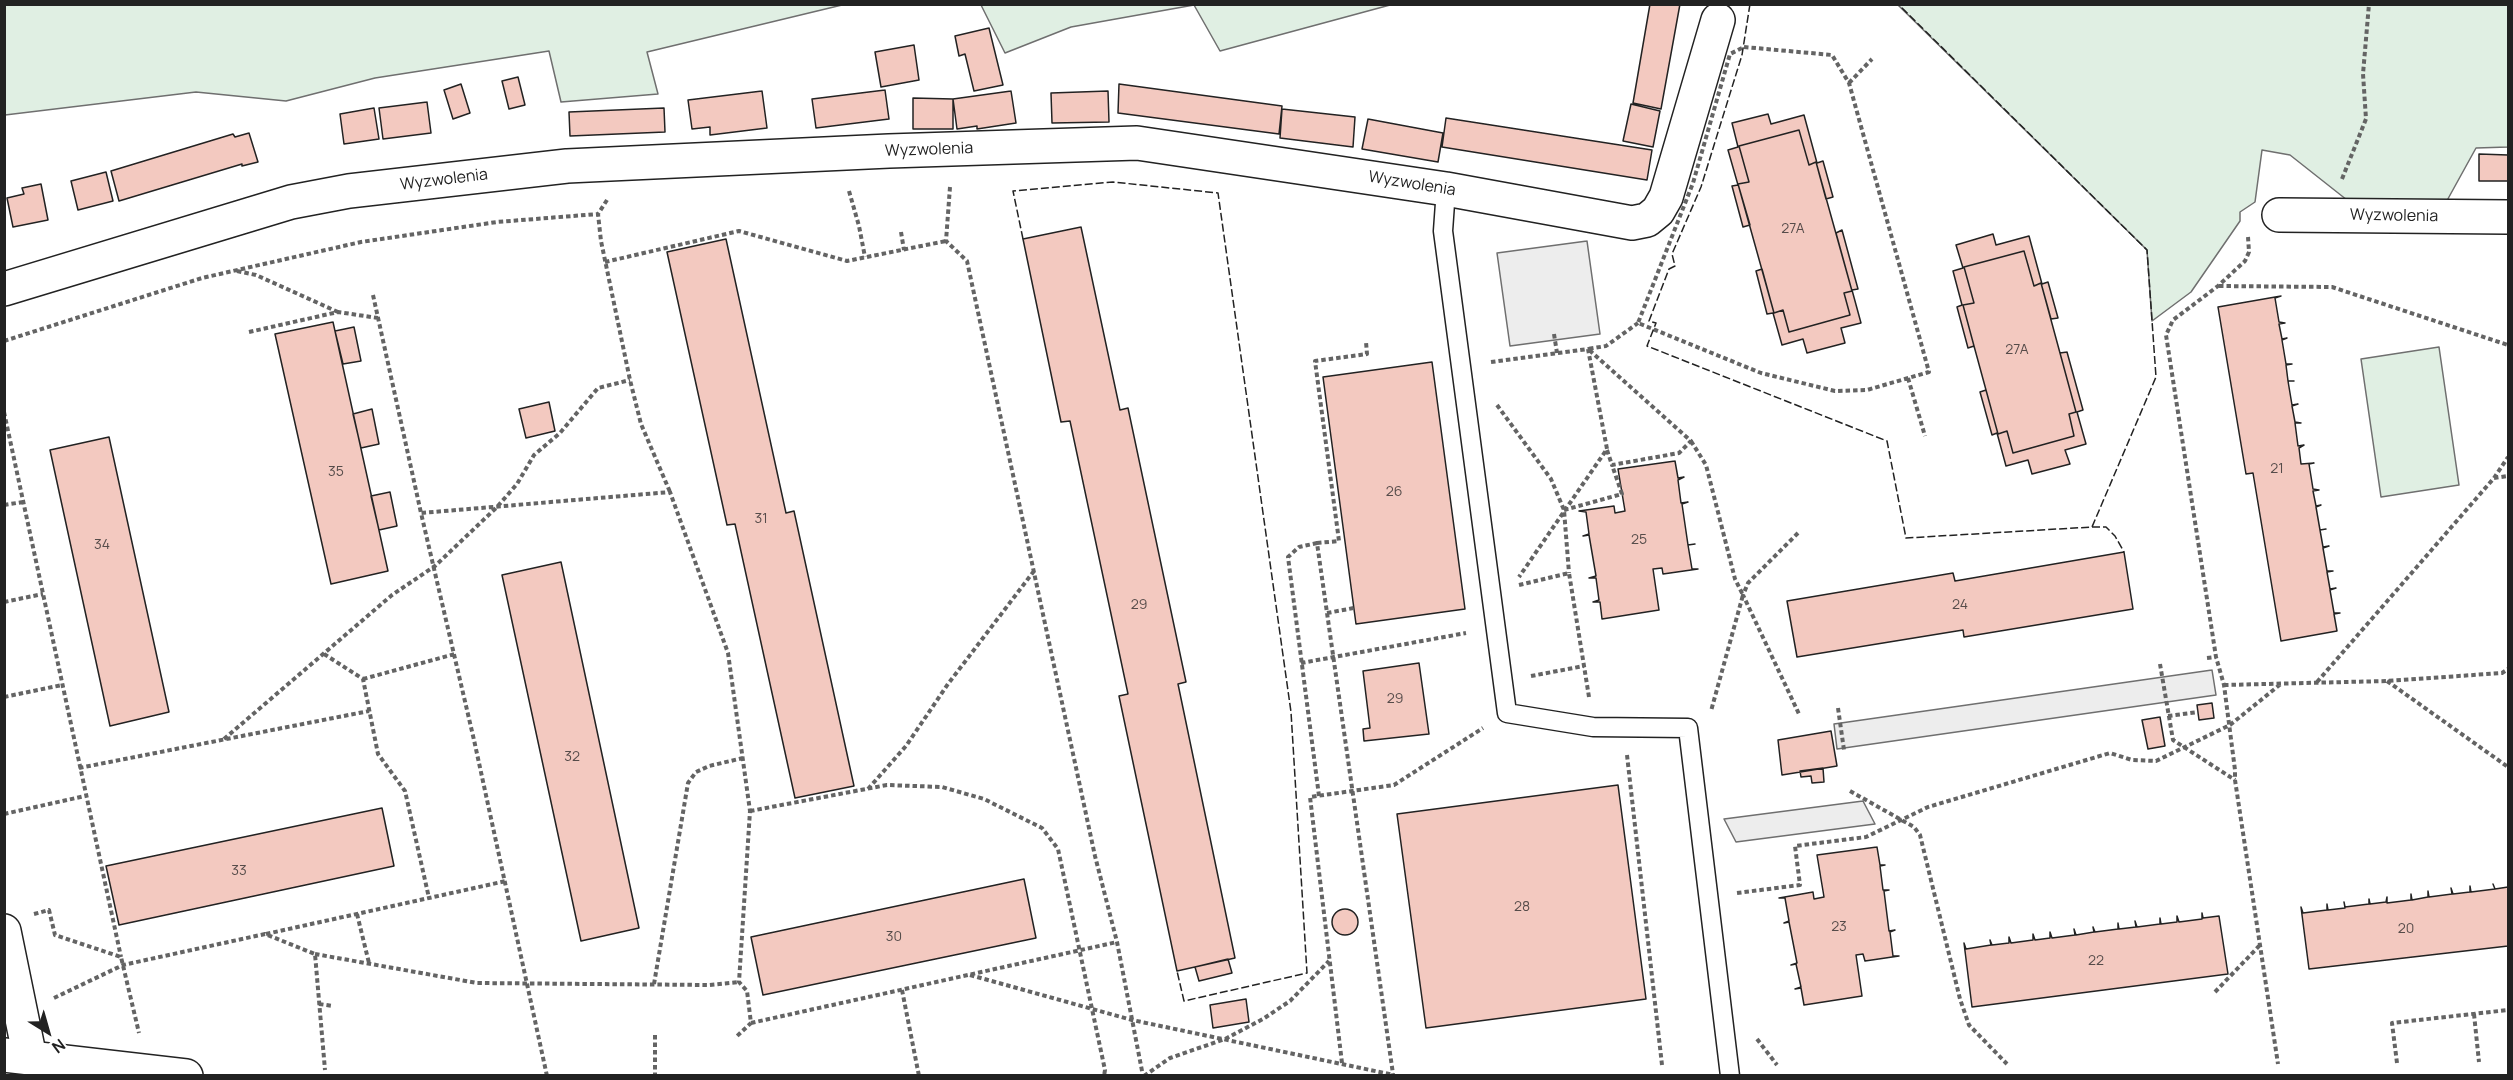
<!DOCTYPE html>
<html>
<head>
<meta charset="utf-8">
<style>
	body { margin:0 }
	#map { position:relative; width:2513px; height:1080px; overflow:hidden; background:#fff; font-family:Manrope,sans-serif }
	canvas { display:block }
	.frame { position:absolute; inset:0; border:6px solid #222; pointer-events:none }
	.north { position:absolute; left:18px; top:1002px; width:60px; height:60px; -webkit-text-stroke:4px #fff; paint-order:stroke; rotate:143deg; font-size:16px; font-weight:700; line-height:24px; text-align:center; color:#222 }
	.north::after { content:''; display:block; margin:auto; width:21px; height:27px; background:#222; clip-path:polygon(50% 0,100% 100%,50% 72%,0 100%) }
</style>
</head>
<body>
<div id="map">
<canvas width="2513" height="1080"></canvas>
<div class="frame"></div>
<div class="north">N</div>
</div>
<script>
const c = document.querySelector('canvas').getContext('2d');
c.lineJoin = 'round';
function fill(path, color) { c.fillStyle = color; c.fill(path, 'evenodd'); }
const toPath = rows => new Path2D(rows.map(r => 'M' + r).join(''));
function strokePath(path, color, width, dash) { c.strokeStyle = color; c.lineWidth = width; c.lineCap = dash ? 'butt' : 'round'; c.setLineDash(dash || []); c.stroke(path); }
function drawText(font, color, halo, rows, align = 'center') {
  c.font = font + ' Manrope,sans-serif'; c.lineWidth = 4.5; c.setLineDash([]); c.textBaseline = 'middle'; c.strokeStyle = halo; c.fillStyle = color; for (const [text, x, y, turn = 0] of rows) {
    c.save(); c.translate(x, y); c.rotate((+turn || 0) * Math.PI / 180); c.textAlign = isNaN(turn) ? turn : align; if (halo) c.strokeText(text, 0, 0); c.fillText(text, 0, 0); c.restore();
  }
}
const green = toPath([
	[4,5,5,4,842,5,647,52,658,94,561,102,549,51,375,78,286,101,196,92,5,115,4,5],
	[981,5,1390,5,1220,51,1194,5,1071,27,1005,53,981,5],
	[1898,5,2508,5,2508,147,2476,148,2444,206,2347,200,2290,155,2262,150,2255,202,2240,212,2240,221,2191,292,2152,321,2147,250,1898,5],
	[2439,347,2459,485,2381,497,2361,359,2439,347]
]);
fill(green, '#e0efe3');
strokePath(green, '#6f6f6f', 1.5);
const parking = toPath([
	[1587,241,1600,334,1510,346,1497,253,1587,241],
	[2212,670,2216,695,1837,749,1834,724,2212,670],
	[1863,801,1875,824,1736,842,1724,819,1863,801]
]);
fill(parking, '#ededed');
strokePath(parking, '#6f6f6f', 1.5);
const building = toPath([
	[1650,4,1680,4,1661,109,1633,103,1650,4],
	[989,28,1003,85,974,91,965,54,959,56,955,36,989,28],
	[914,45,919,80,881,87,875,52,914,45],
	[518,77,525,105,509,109,502,81,518,77],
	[461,84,470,113,453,119,444,90,461,84],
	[1119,84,1282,106,1279,134,1118,113,1119,84],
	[885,90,889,119,816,128,812,99,885,90],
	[762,91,767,128,710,135,710,127,692,129,688,100,762,91],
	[1011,91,1016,123,977,129,977,126,957,129,953,99,1011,91],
	[1108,91,1109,122,1052,123,1051,93,1108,91],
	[913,98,953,99,953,129,913,129,913,98],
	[427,102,431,133,383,139,379,108,427,102],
	[1631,104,1660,111,1653,147,1623,141,1631,104],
	[374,108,379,139,344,144,340,114,374,108],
	[664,108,665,132,570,136,569,112,664,108],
	[1282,109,1355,117,1353,147,1280,138,1282,109],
	[1768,114,1771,124,1804,115,1817,163,1823,161,1833,197,1826,199,1816,162,1809,165,1799,130,1739,146,1749,182,1738,184,1750,225,1743,227,1732,186,1738,185,1728,150,1738,147,1732,123,1768,114],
	[1446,118,1652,150,1647,180,1442,147,1446,118],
	[1368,119,1443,133,1438,162,1362,149,1368,119],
	[1799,130,1809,165,1816,162,1852,291,1844,293,1850,315,1789,332,1783,310,1774,313,1738,184,1749,182,1739,146,1799,130],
	[249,133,258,162,242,166,242,164,119,201,111,171,233,134,235,137,249,133],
	[2479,154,2508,155,2508,181,2479,181,2479,154],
	[106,172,113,201,78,210,71,181,106,172],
	[41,184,48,220,13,227,7,198,24,194,22,188,41,184],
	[1081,227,1120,410,1128,408,1186,682,1178,684,1235,958,1177,971,1119,696,1128,694,1080,468,1070,421,1061,422,1023,239,1081,227],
	[1842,230,1858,289,1852,290,1861,323,1841,328,1845,343,1807,353,1803,339,1782,345,1773,313,1767,314,1756,271,1762,269,1774,313,1783,310,1789,332,1850,315,1844,293,1852,291,1836,233,1842,230],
	[1993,234,1996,245,2029,236,2042,284,2048,282,2058,318,2051,319,2041,283,2034,286,2024,251,1964,267,1974,303,1963,305,1974,346,1968,348,1957,307,1962,305,1953,271,1963,268,1956,245,1993,234],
	[726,239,786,513,794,511,854,786,795,798,735,524,727,525,667,252,726,239],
	[2024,251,2034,286,2041,283,2076,412,2069,414,2074,436,2013,453,2007,431,1998,434,1974,346,1963,305,1974,303,1964,267,2024,251],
	[2281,296,2275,298,2279,322,2285,323,2279,324,2282,339,2287,338,2282,340,2286,364,2292,364,2286,365,2288,381,2294,381,2288,381,2292,405,2298,404,2292,406,2295,422,2301,423,2295,423,2298,446,2304,445,2299,448,2301,464,2314,463,2309,464,2313,489,2319,490,2313,491,2316,506,2321,505,2316,507,2320,530,2326,529,2320,530,2323,547,2329,546,2323,548,2327,571,2333,571,2327,572,2330,589,2336,588,2330,590,2334,613,2340,613,2334,614,2337,631,2281,641,2253,473,2246,474,2218,307,2281,296],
	[333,322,388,571,331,584,275,334,333,322],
	[354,327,361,361,343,364,335,331,354,327],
	[2067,352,2083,410,2077,412,2086,444,2065,450,2070,464,2032,474,2028,460,2006,466,1997,433,1992,435,1980,392,1986,390,1998,434,2007,431,2013,453,2074,436,2069,414,2076,412,2060,353,2067,352],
	[1432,362,1465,609,1356,624,1323,377,1432,362],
	[549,402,555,431,526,438,519,409,549,402],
	[372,409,379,444,361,448,353,414,372,409],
	[109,437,169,712,110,726,50,450,109,437],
	[1675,461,1678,478,1684,477,1678,480,1681,503,1688,502,1682,504,1688,545,1695,544,1688,545,1692,569,1698,569,1663,574,1662,568,1653,569,1659,610,1602,619,1600,602,1593,602,1599,600,1596,578,1589,578,1596,576,1589,535,1583,536,1589,534,1586,512,1579,511,1614,506,1615,513,1625,511,1618,469,1675,461],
	[390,492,397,526,379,530,371,496,390,492],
	[2124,552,2133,609,1964,637,1963,630,1797,657,1787,601,1953,573,1955,581,2124,552],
	[561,562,639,928,581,941,502,575,561,562],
	[1419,663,1429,734,1364,741,1363,729,1370,728,1363,671,1419,663],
	[2212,703,2214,718,2199,720,2197,705,2212,703],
	[2160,717,2165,746,2148,749,2142,720,2160,717],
	[1831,731,1837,766,1782,775,1778,740,1831,731],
	[1823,768,1824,782,1812,783,1811,776,1801,777,1800,771,1823,768],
	[1618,785,1646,999,1426,1028,1397,814,1618,785],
	[382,808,394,866,119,925,106,866,382,808],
	[1877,847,1880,865,1885,865,1880,866,1883,890,1889,890,1884,891,1889,931,1895,930,1890,932,1893,956,1899,956,1865,961,1863,954,1856,955,1862,996,1804,1005,1801,988,1795,989,1801,987,1796,964,1791,965,1797,963,1789,922,1784,923,1789,921,1785,898,1779,898,1813,892,1814,899,1824,897,1817,855,1877,847],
	[1024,879,1036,938,763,995,751,937,1024,879],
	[2493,884,2495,889,2508,887,2508,946,2309,969,2301,907,2303,913,2327,910,2327,904,2328,910,2345,908,2344,902,2345,907,2369,904,2369,899,2370,904,2386,902,2387,897,2387,903,2411,900,2411,894,2412,900,2428,897,2428,891,2429,897,2452,894,2451,888,2453,894,2470,892,2470,886,2471,892,2495,889,2493,884],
	'1332 922a13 13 0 1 1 26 0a13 13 0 1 1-26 0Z',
	[2202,913,2203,918,2219,916,2228,974,1972,1007,1964,943,1966,949,1991,945,1990,940,1992,945,2009,943,2009,937,2011,943,2033,940,2033,934,2035,940,2050,938,2050,932,2052,938,2075,935,2074,929,2076,935,2094,932,2093,927,2095,932,2118,929,2118,923,2119,929,2136,927,2135,921,2137,927,2160,924,2160,918,2161,924,2177,922,2177,916,2179,922,2202,919,2202,913],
	[1228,959,1232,973,1199,981,1195,967,1228,959],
	[1246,999,1249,1022,1213,1028,1210,1005,1246,999]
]);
fill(building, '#f3c9c0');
strokePath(building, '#222', 1.5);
const lane = toPath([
	[1446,189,1443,231,1507,713,1593,727,1688,728,1730,1076]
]);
const street = toPath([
	[2279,215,2508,217],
	[4,289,291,202,349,191,567,166,889,151,1137,143,1446,189,1632,223,1647,220,1658,211,1666,197,1718,20],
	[4,931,30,1058]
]);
const primary = toPath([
	[4,1055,186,1076]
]);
strokePath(lane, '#222', 21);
strokePath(street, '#222', 36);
strokePath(primary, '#222', 36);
strokePath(toPath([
	[1744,47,1832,55,1849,83,1929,372,1867,390,1835,391,1761,373,1638,323,1693,183,1730,54,1744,47],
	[1849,83,1872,59],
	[2342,179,2366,119,2363,74,2369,4],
	[950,187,946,241,967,261,1095,856,1117,942,1143,1076],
	[849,191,859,226,865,257],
	[607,200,598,214,601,241,630,380,641,424,670,492],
	[901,232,904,250],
	[2248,237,2249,252,2245,261,2218,286,2173,320,2166,335,2216,657,2224,685,2235,770,2235,780,2278,1064],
	[605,262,739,231,847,261,946,241],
	[237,271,256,275,338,312],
	[2219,286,2332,287,2508,345],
	[373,295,421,513],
	[249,332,338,312,378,318],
	[1554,334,1557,353],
	[4,341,202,278,361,242,497,222,598,214],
	[1491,362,1588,349,1607,449,1519,577],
	[1908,378,1925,436],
	[1497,405,1551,479,1564,510,1569,573],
	[4,412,121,957],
	[1691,441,1706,465,1735,579,1743,595,1711,711],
	[1607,450,1612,465,1679,453,1691,441,1588,349,1606,346,1638,323],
	[2494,478,2508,476],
	[4,505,23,502],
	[1564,510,1622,494,1612,465],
	[1798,533,1748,583,1743,595,1799,714],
	[1317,543,1339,541,1315,361,1367,354,1366,342],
	[1519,585,1569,573,1589,697],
	[4,602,43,594],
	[1327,613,1354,608],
	[324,654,363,679,378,754,405,791,429,898],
	[2207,658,2216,657],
	[1301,663,1466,633],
	[2160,664,2173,740,2235,780],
	[1531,676,1584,666],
	[363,679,455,654],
	[2387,681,2508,767],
	[2317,682,2494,478,2508,457],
	[2224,685,2387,681,2502,673,2508,669],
	[4,697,62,685],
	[1838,708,1844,750],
	[2168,716,2198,712],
	[224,739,392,595,435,566,497,507,517,484,534,455,560,433,598,388,630,380],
	[1627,755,1662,1065],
	[79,768,369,711],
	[868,789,906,746,948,684,1034,571],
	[1850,791,1914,827,1920,835,1960,999,1969,1025,2007,1064],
	[1319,796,1288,557,1299,547,1317,543,1393,1074],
	[750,811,887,785,942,787,984,799,1042,828,1058,849,1105,1070,1104,1076],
	[4,814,85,796],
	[1737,893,1800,885,1795,846,1866,837,1928,807,2110,753,2132,760,2156,761,2230,725,2282,683],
	[34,914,49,910,55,935,121,957,139,1033],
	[357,914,369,963],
	[266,934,506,881],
	[315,954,477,983,709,985,739,982],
	[970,975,1132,1020,1394,1075],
	[654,984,688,783,696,772,709,766,743,758],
	[902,990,919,1076],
	[2215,992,2261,944],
	[54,998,123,965,265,934,315,954,325,1070],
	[319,1004,333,1006],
	[2474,1014,2479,1062],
	[751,1023,1117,942],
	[655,1035,655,1076],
	[1757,1039,1777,1065],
	[1342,1063,1310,797,1394,785,1483,728],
	[2397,1063,2392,1023,2508,1010],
	[547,1076,474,740,421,513,670,492,728,653,750,811,739,982,747,991,751,1023,735,1038],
	[1144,1076,1170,1058,1225,1039,1263,1019,1290,1001,1329,961]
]), '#646464', 4, [4.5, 3]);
strokePath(lane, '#fff', 18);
strokePath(street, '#fff', 33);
strokePath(primary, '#fff', 33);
strokePath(toPath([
	[1750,4,1742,55,1701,187,1672,254,1675,266,1669,269,1649,321,1656,323,1647,346,1887,441,1906,538,2092,527,2156,377,2147,250,1898,4],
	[1023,239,1013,191,1113,182,1218,193,1291,712,1307,973,1184,1001,1177,971],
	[2092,527,2106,527,2115,536,2124,552]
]), '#222', 1.5, [8, 3]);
drawText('14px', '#564c4a', null, [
	["27A",1793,229],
	["27A",2017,350],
	["21",2277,469],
	["35",336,472],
	["26",1394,492],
	["31",761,519],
	["25",1639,540],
	["34",102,545],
	["29",1139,605],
	["24",1960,605],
	["29",1395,699],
	["32",572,757],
	["33",239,871],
	["28",1522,907],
	["23",1839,927],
	["20",2406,929],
	["30",894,937],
	["22",2096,961]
]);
drawText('16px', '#222', '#fff', [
	["Wyzwolenia",929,150,-2],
	["Wyzwolenia",444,180,-7],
	["Wyzwolenia",1412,184,9],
	["Wyzwolenia",2394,216,1]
]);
</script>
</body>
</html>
